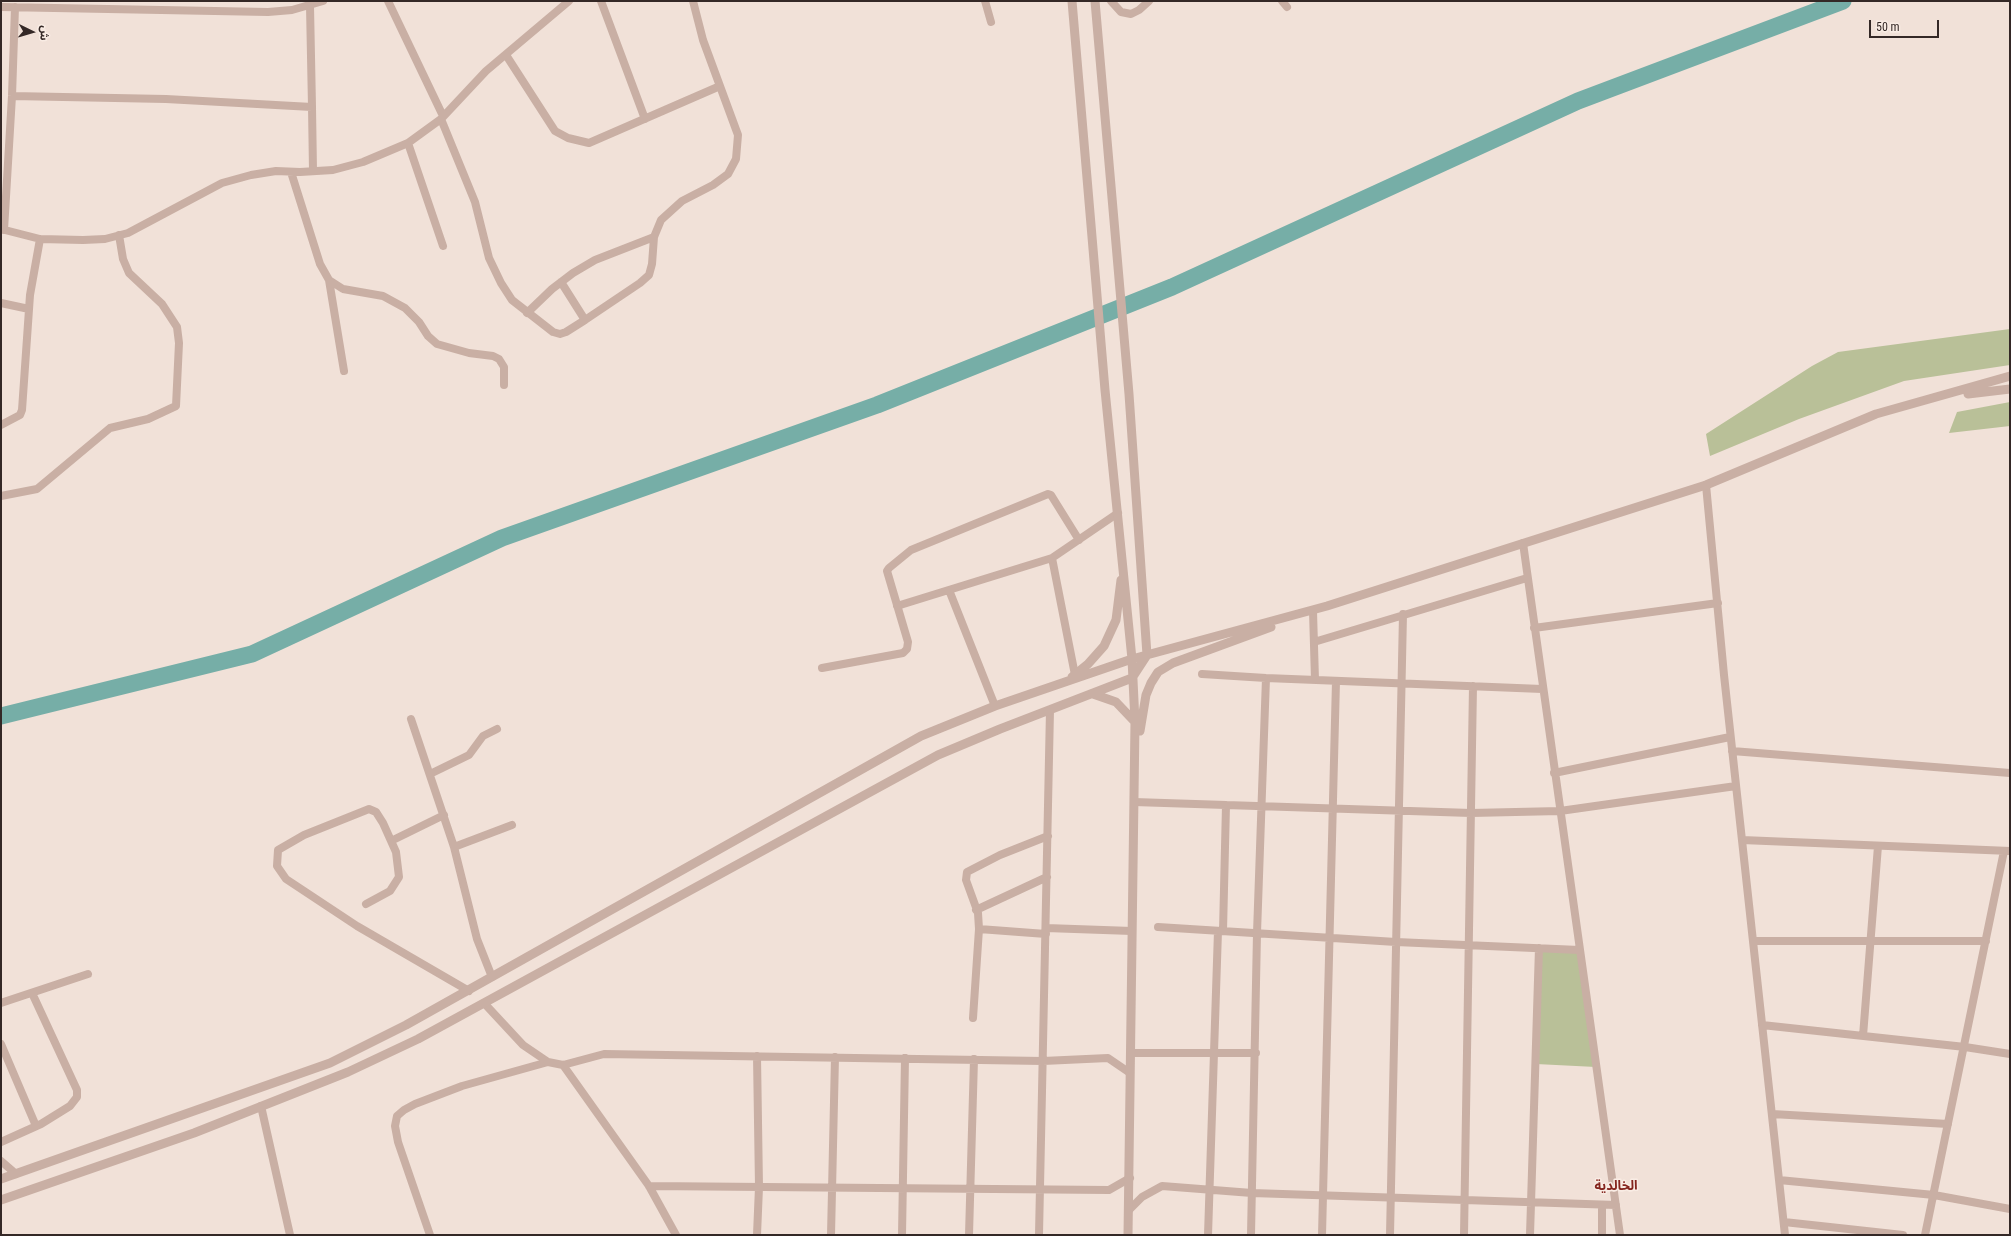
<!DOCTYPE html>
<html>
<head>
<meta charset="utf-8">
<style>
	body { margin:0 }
	#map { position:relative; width:2011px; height:1236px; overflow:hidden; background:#f1e1d8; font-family:"Roboto Condensed","Noto Sans Arabic",sans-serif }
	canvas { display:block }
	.frame { position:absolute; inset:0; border:2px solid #342826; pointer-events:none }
	.north { position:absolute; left:12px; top:12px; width:40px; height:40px; -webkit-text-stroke:3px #f9ece4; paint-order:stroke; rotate:95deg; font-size:11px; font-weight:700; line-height:16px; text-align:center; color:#342826 }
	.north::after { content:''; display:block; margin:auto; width:14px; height:18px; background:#342826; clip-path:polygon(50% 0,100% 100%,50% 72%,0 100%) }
	.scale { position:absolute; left:1869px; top:20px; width:70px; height:18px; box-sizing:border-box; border:2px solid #342826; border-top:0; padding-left:5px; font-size:12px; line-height:14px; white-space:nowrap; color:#342826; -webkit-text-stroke:3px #f9ece4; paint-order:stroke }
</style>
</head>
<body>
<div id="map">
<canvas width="2011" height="1236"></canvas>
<div class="frame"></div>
<div class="north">ش</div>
<div class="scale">50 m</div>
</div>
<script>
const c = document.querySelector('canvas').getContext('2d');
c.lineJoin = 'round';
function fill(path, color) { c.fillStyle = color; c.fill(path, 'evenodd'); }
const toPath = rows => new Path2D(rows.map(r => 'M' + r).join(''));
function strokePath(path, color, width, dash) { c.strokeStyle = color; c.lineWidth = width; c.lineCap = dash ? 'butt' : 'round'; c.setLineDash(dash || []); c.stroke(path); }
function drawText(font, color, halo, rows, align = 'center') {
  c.font = font + ' "Roboto Condensed","Noto Sans Arabic",sans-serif'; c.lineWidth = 3; c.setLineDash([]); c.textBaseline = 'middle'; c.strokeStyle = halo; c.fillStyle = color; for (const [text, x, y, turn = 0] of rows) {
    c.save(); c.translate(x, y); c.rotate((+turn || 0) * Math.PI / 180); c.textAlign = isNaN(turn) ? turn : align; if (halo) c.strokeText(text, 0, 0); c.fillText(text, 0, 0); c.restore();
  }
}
fill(toPath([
	[2010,329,2010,365,1904,381,1799,419,1710,456,1706,434,1812,366,1838,352],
	[2010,402,2010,426,1949,433,1957,412],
	[1539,948,1579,950,1596,1067,1536,1064]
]), '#b9c098');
strokePath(toPath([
	[1,716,252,654,502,538,877,405,1172,287,1578,101,1843,1]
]), '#76aea7', 17);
strokePath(toPath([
	[388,1,443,116],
	[569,1,486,71,441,119,475,202,489,258,501,283,512,300,553,332,560,334,566,332,585,320,640,283,649,275,652,264,654,237,661,220,682,201,713,185,728,174,736,159,738,135,703,40,693,1],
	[601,1,645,119],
	[985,1,991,22],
	[1111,1,1121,12,1131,14,1139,10,1149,1],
	[1282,1,1287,7],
	[1,7,268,12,292,10,323,1],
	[506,55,555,131,568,138,589,143,720,86],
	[12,96,166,99,312,107,310,6],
	[312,107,313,171],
	[408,143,443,246],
	[291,172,320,264,329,280,343,289,383,296,405,308,419,322,428,336,437,344,469,353,493,356,499,359,504,367,504,385],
	[1,229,40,239,83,240,105,239,128,233,222,183,251,175,276,171,300,172,333,170,363,162,408,143,441,119],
	[4,230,12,96,15,7],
	[329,280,344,371],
	[561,282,585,320],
	[1,303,29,309],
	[527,313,552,289,573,273,595,260,654,237],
	[1,425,20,415,22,410,30,295,40,239],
	[1706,485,1724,675,1785,1235],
	[1,496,37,489,110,428,148,419,176,406,179,343,177,327,162,304,129,273,123,259,119,235],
	[1523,543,1620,1235],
	[949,590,995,706],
	[897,606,1052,558],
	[1313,611,1315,680],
	[1534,628,1718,603],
	[1314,642,1527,578],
	[822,668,903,653,907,649,908,642,887,571,889,568,911,550,1048,494,1051,495,1079,540],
	[1202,674,1266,678,1542,689],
	[1075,675,1052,558,1118,513],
	[411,719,454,847,477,939,492,977],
	[1732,751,2010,773],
	[1554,773,1730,737],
	[430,774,469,755,483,736,497,729],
	[1134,802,1471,813,1560,811,1736,786],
	[1742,840,2010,851],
	[391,841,444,815],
	[454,847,512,825],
	[366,904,390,891,399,877,396,852,383,823,376,812,369,809,304,835,278,850,277,866,286,879,357,926,469,991],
	[976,910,1047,877],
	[1158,927,1396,942,1579,950],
	[1046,928,1132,931],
	[979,929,1046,934],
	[1223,931,1226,805],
	[1753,941,1986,941],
	[1,1003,88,974],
	[484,1003,523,1045,548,1062,563,1065,604,1054,1043,1061,1108,1058,1130,1073],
	[973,1018,979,929,978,913,966,880,967,872,1000,855,1048,836],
	[1762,1025,1965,1047,2010,1054],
	[1863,1036,1878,846],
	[1,1044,36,1126],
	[1131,1053,1256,1053],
	[757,1056,759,1187,757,1235],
	[563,1065,649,1186,676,1235],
	[261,1106,290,1235],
	[1772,1114,1948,1124],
	[1,1142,41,1124,70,1106,77,1097,77,1090,32,993],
	[1,1161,16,1174],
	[1779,1180,1934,1195,2010,1209],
	[649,1186,1109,1190,1130,1178],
	[1129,1210,1142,1197,1162,1186,1252,1193,1616,1205],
	[1784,1222,1903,1235],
	[430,1235,398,1142,395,1126,397,1116,404,1110,415,1104,462,1086,548,1062],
	[831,1235,835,1057],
	[902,1235,905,1058],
	[969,1235,974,1059],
	[1039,1235,1050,710],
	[1208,1235,1218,931],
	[1251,1235,1257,933,1266,678],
	[1322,1235,1336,681],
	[1390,1235,1403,614],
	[1464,1235,1473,686],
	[1530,1235,1539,948],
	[1602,1235,1602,1205],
	[1925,1235,2004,851]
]), '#c9afa4', 8);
strokePath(toPath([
	[1072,1,1105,390,1132,659,1135,722,1128,1235],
	[1968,394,2010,389],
	[1072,677,1088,664,1104,646,1116,620,1121,580],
	[1093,694,1116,702,1135,722],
	[1140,731,1146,695,1151,683,1158,672,1173,663,1271,627],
	[1,1179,330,1063,406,1025,921,736,995,706,1132,659,1327,606,1706,485,1876,414,2010,376],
	[1,1200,194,1133,348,1072,418,1039,938,755,1000,729,1132,678,1147,655,1129,394,1095,1]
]), '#c9afa4', 9);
drawText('bold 13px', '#84251e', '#f9ece4', [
	["الخالدية",1616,1187]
]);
</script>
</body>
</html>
